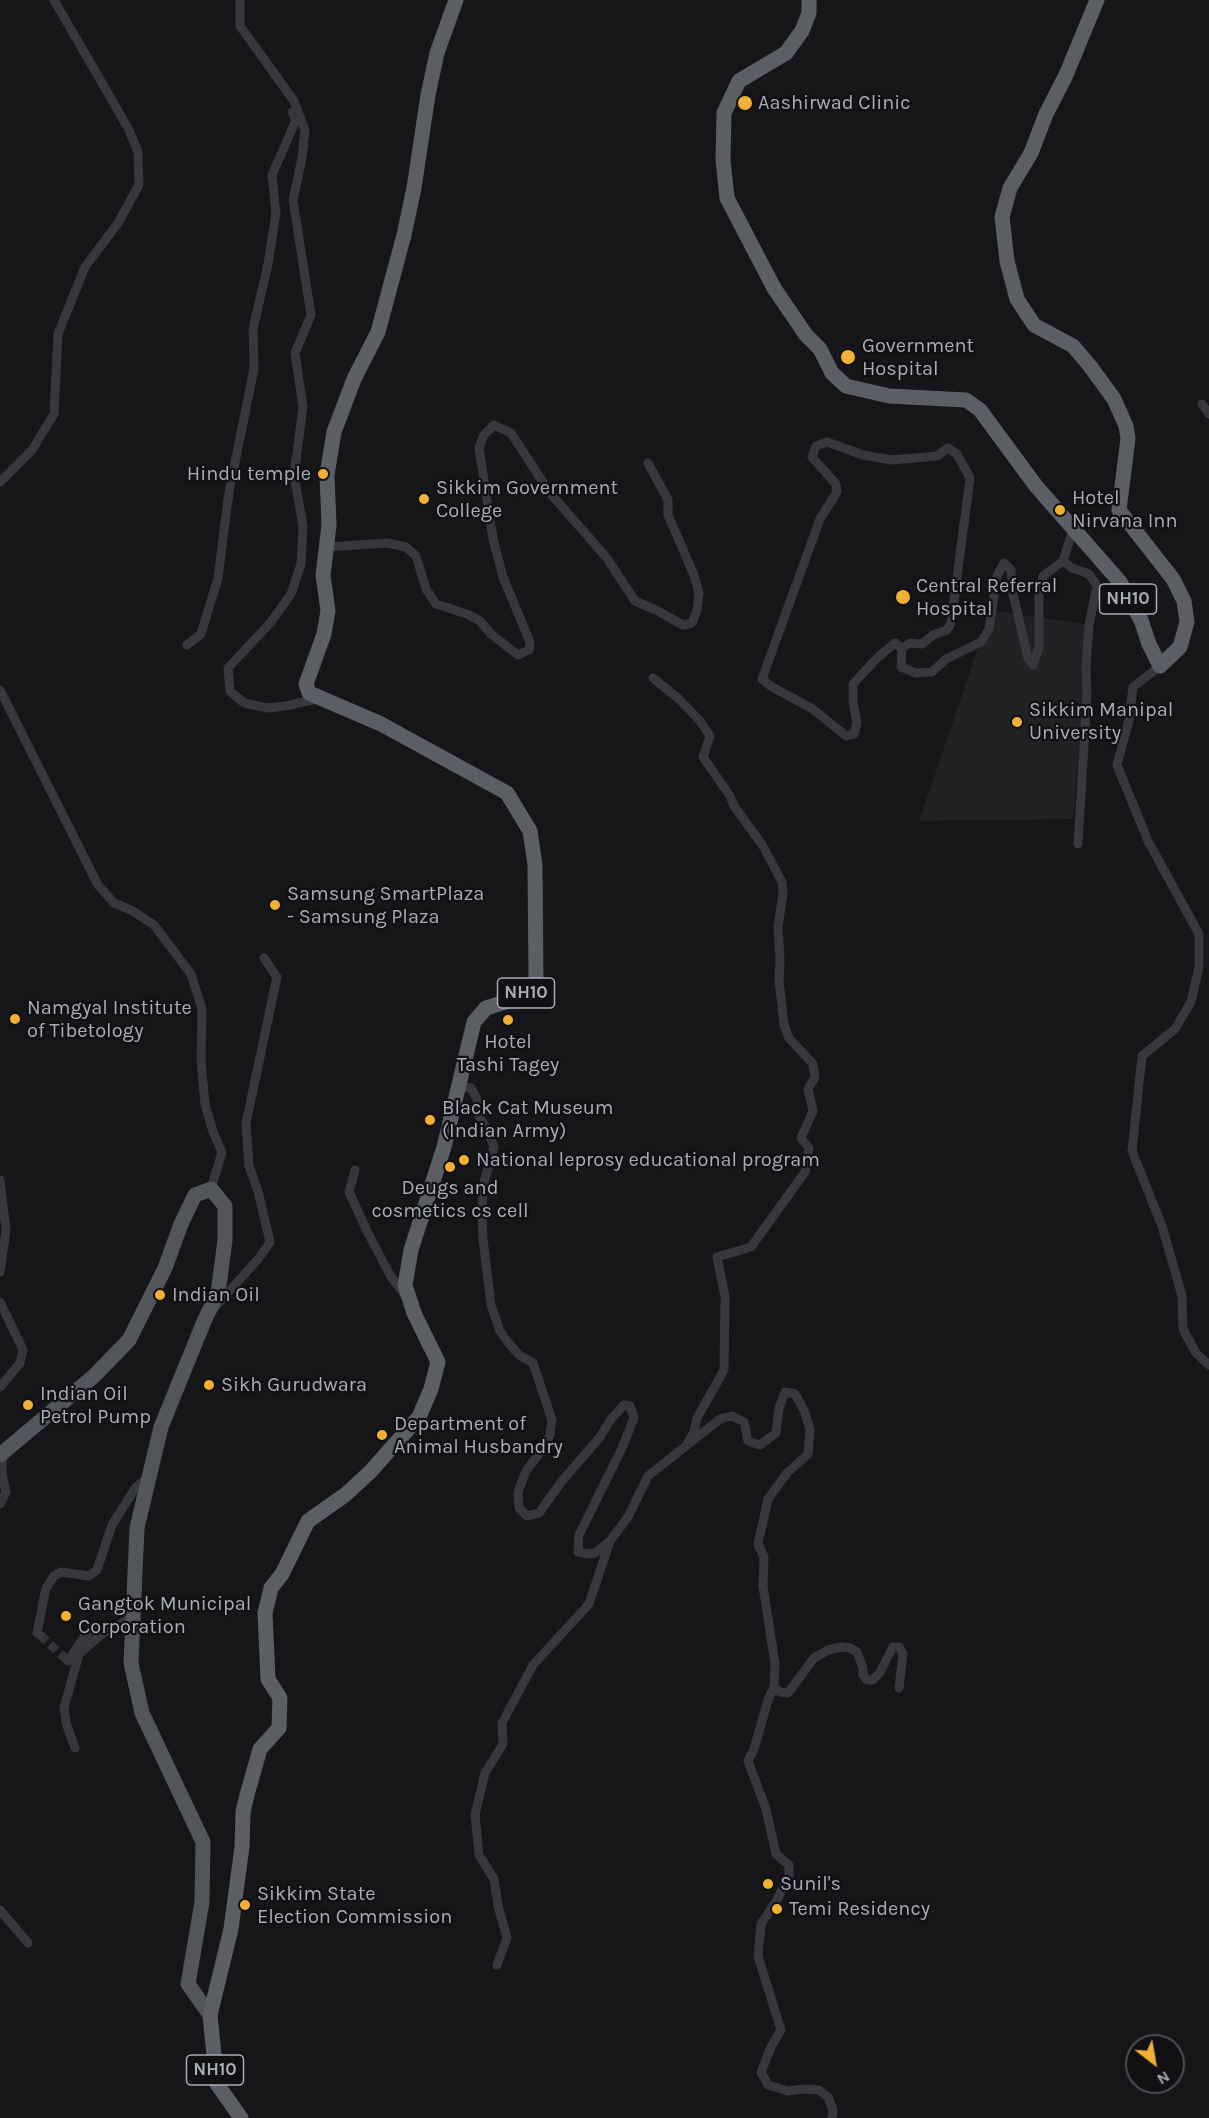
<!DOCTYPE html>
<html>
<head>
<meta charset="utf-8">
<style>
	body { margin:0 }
	#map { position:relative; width:1209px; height:2118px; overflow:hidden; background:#161618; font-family:Karla,sans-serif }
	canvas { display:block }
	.north { position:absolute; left:1125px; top:2034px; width:60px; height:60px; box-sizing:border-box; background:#111113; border:2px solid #4d4f55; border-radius:50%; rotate:149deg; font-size:16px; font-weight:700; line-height:24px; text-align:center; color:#a8adb8 }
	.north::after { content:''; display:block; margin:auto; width:21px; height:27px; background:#f2b134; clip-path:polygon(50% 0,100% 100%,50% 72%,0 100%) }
</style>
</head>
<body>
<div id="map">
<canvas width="1209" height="2118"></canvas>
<div class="north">N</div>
</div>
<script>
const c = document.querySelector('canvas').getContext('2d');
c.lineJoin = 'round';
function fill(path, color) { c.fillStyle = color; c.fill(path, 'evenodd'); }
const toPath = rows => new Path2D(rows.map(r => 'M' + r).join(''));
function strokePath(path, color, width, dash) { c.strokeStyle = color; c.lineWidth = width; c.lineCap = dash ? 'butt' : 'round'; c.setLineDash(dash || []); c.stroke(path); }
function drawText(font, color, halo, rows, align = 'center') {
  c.font = font + ' Karla,sans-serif'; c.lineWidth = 4.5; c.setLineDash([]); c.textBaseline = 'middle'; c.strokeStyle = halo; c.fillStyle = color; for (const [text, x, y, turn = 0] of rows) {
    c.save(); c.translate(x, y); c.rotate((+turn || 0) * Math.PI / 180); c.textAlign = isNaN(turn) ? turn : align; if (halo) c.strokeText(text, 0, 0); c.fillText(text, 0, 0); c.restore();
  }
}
fill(toPath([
	[991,610,1089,625,1073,819,919,821]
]), '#222225');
strokePath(toPath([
	[40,1635,68,1661]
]), '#333438', 9, [9, 4.5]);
strokePath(toPath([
	[240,0,240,26,294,101,305,130,302,158,293,200,311,315,295,353,303,407,294,475,303,526,301,564,291,594,271,622,228,668,230,691,244,703,268,708,286,706,320,698],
	[1202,404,1209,414],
	[0,482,32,450,54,414,58,334,85,267,118,223,139,185,138,152,128,128,54,0],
	[328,547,387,543,406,547,416,556,426,589,436,604,467,614,480,621,491,634,518,655,529,650,530,642,503,577,493,539,479,447,484,435,494,425,511,433,550,493,606,557,635,601,656,610,683,625,692,623,697,610,699,593,694,575,668,515,668,500,648,463],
	[1063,561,1073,529],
	[187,645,201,634,218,578,229,492,254,369,253,329,268,264,276,213,272,175,296,120,292,112],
	[902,648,910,643,922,644,933,635,947,630,951,623,970,478,957,454,948,448,937,456,892,460,863,455,827,442,816,446,812,457,836,484,837,492,820,519,762,679,772,687,813,709,846,736,854,734,857,723,853,702,853,684,877,658,895,643,902,648,901,667,916,673,932,672,946,659,981,642,989,629,997,576,1004,563,1011,570,1013,594,1028,658,1033,665,1039,647,1039,595,1043,576,1063,561,1072,568,1089,574,1097,586,1089,625,1086,667,1087,695,1078,844],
	[1160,666,1133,687,1129,720,1117,765,1148,841,1199,934,1199,967,1191,1002,1175,1029,1142,1056,1132,1151,1162,1226,1182,1296,1183,1329,1196,1353,1209,1365],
	[653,678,679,699,700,721,710,736,703,757,730,796,734,806,763,846,782,882,783,893,778,927,780,960,779,980,784,1025,789,1038,813,1064,815,1077,808,1089,813,1111,801,1138,809,1148,805,1172,751,1247,717,1257,725,1296,724,1370,697,1418,694,1432,688,1442],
	[0,690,98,885,114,903,133,911,154,925,191,974,202,1009,201,1061,205,1104,213,1132,222,1152,211,1189],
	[459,1086,471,1088,477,1099,479,1116,487,1129,494,1147,483,1186,482,1215,483,1239,491,1305,500,1331,507,1341,519,1355,533,1363,552,1420,550,1435,542,1450,526,1471,518,1492,519,1508,527,1516,539,1513,562,1481,600,1437,611,1419,624,1405,630,1406,634,1418,622,1448,579,1535,578,1552,589,1554,595,1553,610,1541,628,1517,648,1476,720,1419,732,1416,744,1422,748,1441,760,1445,776,1433,779,1408,785,1392,795,1394,804,1410,810,1430,808,1454,787,1473,768,1499,758,1544,764,1557,763,1586,775,1664,774,1687,768,1700,754,1749,748,1761,766,1809,776,1854,789,1865,789,1875,777,1900,761,1924,758,1956,781,2030,771,2047,761,2072,768,2085,788,2091,805,2089,819,2090,828,2097,833,2110,832,2118],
	[355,1170,349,1192,368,1233,390,1275,404,1294],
	[0,1180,6,1230,0,1272],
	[0,1302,23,1350,20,1363,0,1387],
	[216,1306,259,1258,270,1242,258,1191,249,1166,246,1123,277,977,264,958],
	[0,1504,6,1492,2,1474,3,1452],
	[40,1635,37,1633,46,1588,54,1576,61,1572,89,1576,97,1570,112,1525,136,1487,149,1477],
	[68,1661,84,1637,92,1630,102,1634],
	[774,1687,780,1692,788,1693,814,1658,828,1650,841,1647,850,1648,857,1652,863,1668,863,1675,867,1680,873,1680,880,1672,893,1647,899,1647,903,1654,899,1688],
	[75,1748,66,1723,64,1708,79,1654,102,1634,133,1617],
	[0,1910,28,1943],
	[497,1965,507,1938,498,1906,494,1879,479,1855,475,1815,485,1773,503,1744,502,1723,533,1665,589,1604,610,1541]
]), '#37383d', 9);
strokePath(toPath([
	[0,1455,94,1376,129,1340,165,1268,181,1224,195,1195,211,1189,225,1206,225,1240,218,1293,205,1319,161,1427,137,1528,131,1663,142,1713,203,1842,202,1902,188,1984,210,2015]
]), '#53555c', 15);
strokePath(toPath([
	[809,0,809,13,802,31,786,53,739,81,724,113,723,160,727,198,774,288,806,335,820,349,832,373,846,386,889,396,966,400,980,410,1036,486,1120,582,1141,620,1149,644,1160,666,1180,647,1187,622,1184,601,1173,579,1119,510,1128,438,1126,426,1114,399,1090,366,1073,346,1034,325,1017,299,1007,261,1002,217,1010,188,1031,153,1046,114,1066,75,1097,0],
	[241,2118,217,2084,210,2015,231,1929,242,1847,243,1812,247,1795,260,1749,279,1728,280,1698,268,1679,265,1613,271,1588,282,1574,308,1521,345,1495,370,1472,419,1417,431,1389,438,1362,414,1313,405,1285,411,1250,444,1147,474,1022,486,1008,515,999,530,992,536,981,535,865,530,831,507,793,381,724,309,693,306,684,324,634,328,611,323,575,329,525,327,475,334,432,354,379,378,332,404,235,414,188,428,95,437,53,456,0]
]), '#5b5e65', 15);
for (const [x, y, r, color] of [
	[745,103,8,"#f2b134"],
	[848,357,8,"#f2b134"],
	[323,474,6,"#f2b134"],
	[424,499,6,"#f2b134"],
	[1060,510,6,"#f2b134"],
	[903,597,8,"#f2b134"],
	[1017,722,6,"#f2b134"],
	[275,905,6,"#f2b134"],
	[15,1019,6,"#f2b134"],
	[508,1020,6,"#f2b134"],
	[430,1120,6,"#f2b134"],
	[464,1160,6,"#f2b134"],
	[450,1167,6,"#f2b134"],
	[160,1295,6,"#f2b134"],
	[209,1385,6,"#f2b134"],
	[28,1405,6,"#f2b134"],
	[382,1435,6,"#f2b134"],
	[66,1616,6,"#f2b134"],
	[768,1884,6,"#f2b134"],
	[245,1905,6,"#f2b134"],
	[777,1909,6,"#f2b134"]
]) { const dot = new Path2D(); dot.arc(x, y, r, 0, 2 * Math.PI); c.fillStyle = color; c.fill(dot); strokePath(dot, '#111113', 2); }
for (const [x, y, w] of [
	[1128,599,57],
	[526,993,57],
	[215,2070,57]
]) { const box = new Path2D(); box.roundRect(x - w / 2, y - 15, w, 30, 4.5); c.fillStyle = '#111113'; c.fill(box); strokePath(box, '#a8adb8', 1.5); }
drawText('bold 18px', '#a8adb8', null, [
	["NH10",1128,599],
	["NH10",526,993],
	["NH10",215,2070]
]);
drawText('20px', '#a8adb8', '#111113', [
	["Aashirwad Clinic",758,103],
	["Government",862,346],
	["Hospital",862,369],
	["Hindu temple",311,474,"right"],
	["Sikkim Government",436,488],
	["College",436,511],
	["Hotel",1072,498],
	["Nirvana Inn",1072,521],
	["Central Referral",916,586],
	["Hospital",916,609],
	["Sikkim Manipal",1029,710],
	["University",1029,733],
	["Samsung SmartPlaza",287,894],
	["- Samsung Plaza",287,917],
	["Namgyal Institute",27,1008],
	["of Tibetology",27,1031],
	["Hotel",508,1042,"center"],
	["Tashi Tagey",508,1065,"center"],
	["Black Cat Museum",442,1108],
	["(Indian Army)",442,1131],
	["National leprosy educational program",476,1160],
	["Deugs and",450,1188,"center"],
	["cosmetics cs cell",450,1211,"center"],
	["Indian Oil",172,1295],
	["Sikh Gurudwara",221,1385],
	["Indian Oil",40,1394],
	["Petrol Pump",40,1417],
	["Department of",394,1424],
	["Animal Husbandry",394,1447],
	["Gangtok Municipal",78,1604],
	["Corporation",78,1627],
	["Sunil's",780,1884],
	["Sikkim State",257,1894],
	["Election Commission",257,1917],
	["Temi Residency",789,1909]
], 'left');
</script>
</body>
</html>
